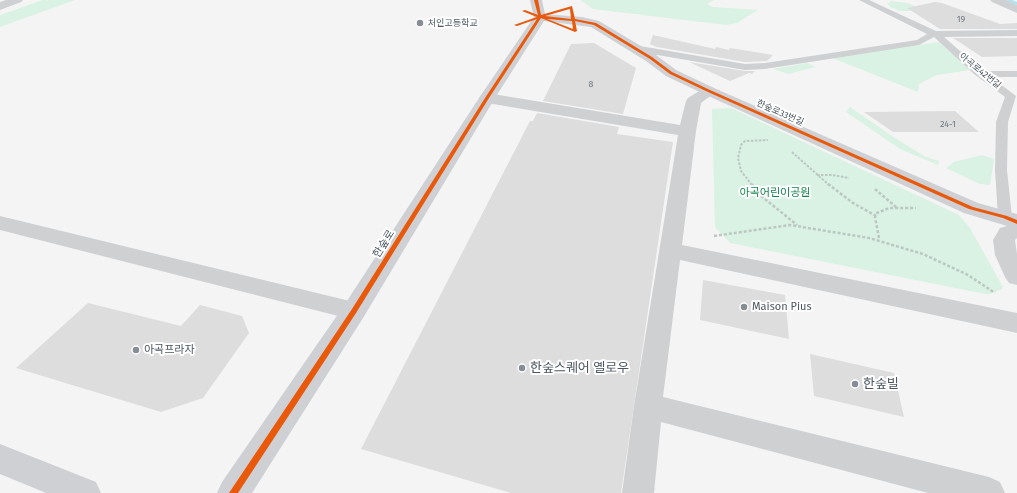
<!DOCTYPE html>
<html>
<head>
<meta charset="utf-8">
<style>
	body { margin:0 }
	canvas { display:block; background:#f4f4f4 }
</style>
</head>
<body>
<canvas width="1017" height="493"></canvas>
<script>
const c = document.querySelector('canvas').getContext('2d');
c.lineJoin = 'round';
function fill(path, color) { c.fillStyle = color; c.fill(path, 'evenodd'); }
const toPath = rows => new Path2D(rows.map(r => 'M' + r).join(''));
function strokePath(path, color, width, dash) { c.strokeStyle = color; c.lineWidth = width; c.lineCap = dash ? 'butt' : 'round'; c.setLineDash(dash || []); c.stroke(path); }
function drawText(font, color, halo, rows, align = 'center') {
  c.font = font + ' "Fira Sans","Noto Sans KR",sans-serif'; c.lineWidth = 4; c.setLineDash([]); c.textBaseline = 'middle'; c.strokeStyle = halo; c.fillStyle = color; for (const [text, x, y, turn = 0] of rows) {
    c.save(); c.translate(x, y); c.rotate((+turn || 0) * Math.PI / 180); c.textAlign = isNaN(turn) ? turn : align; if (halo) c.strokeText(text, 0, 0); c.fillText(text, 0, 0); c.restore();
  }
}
fill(toPath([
	[43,0,75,0,0,27,0,15],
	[580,0,714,0,707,4,713,7,758,10,737,23,726,25,593,9],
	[890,1,908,3,925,11,900,11,890,7,887,3,890,3],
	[939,42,970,70,937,75,919,84,918,92,832,58],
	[807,63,816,67,788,74,773,69],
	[850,107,895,138,926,157,939,161,938,165,900,149,846,112],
	[731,108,959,215,970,228,1003,287,1002,289,990,294,985,294,730,243,715,227,712,109],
	[982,155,994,159,990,185,980,184,946,168,954,162]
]), '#d9f2e3');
fill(toPath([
	[1006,0,1012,0,1017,2,1017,5,1006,0]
]), '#aee2f0');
fill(toPath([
	[935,2,942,3,1000,24,1017,23,1017,29,940,29,907,8],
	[653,35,715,49,716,47,729,50,730,48,773,55,767,61,745,62,657,47,650,44],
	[953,38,1017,38,1017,56,982,57],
	[594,43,636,68,623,114,543,101,571,44],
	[689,62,745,71,755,71,752,74,749,73,730,81],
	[955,111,979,132,893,132,864,112],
	[537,113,619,127,617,134,673,142,621,493,511,493,361,449,530,121,533,121],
	[703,280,785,295,789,339,700,320],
	[88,303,181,326,200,305,242,316,249,333,203,398,161,412,16,368],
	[810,354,894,373,904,417,814,396]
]), '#ddddde');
strokePath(toPath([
	[792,152,829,185],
	[817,175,832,175,849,178],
	[752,185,741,171,738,158,741,145,745,141,768,140]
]), '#bcc7c4', 2, [2.5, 1.5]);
strokePath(toPath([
	[752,184,760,195,797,225],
	[828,184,853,203,876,216],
	[875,189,896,207],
	[714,236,790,225,869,238,923,254,968,275,995,293],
	[879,238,875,217,877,213,889,208,916,208]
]), '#bcc7c4', 2.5, [3, 2]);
fill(toPath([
	[859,0,869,0,936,31,1017,30,1017,36,944,37,983,71,1017,71,1017,77,991,77,1016,96,1008,122,1007,170,1012,217,1010,220,1005,222,1000,220,998,217,995,170,996,122,1005,97,974,74,934,37,919,45,765,69,745,70,634,51,629,48,634,45,745,64,765,63,917,40,927,34,859,0]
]), '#ced0d2');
fill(toPath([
	[990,0,1006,0,1017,5,1017,13,992,2,990,0],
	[709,86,714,88,717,91,701,103,696,131,682,245,1017,313,1017,333,680,260,663,397,989,477,1000,482,1005,493,928,493,661,422,654,493,622,493,634,406,678,135,487,103,481,101,479,98,481,95,487,93,680,125,686,101,688,98,704,88,709,86],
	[0,216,354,302,363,304,366,311,363,318,354,320,0,230,0,216],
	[1017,223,1017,238,1015,240,1017,254,1017,285,1009,283,1005,277,995,255,993,240,1000,228,1017,223]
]), '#ced0d2');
fill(toPath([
	[6,0,23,0,21,2,0,10,0,2,6,0],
	[530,0,542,0,545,14,582,17,599,21,656,55,676,70,714,88,978,203,1017,214,1017,229,964,213,704,94,666,76,646,61,591,27,544,21,495,98,363,318,252,493,217,493,222,482,345,304,479,98,534,17,530,0],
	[0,444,96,482,101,493,46,493,0,474,0,444]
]), '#ced0d4');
fill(toPath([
	[534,0,538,0,541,15,572,6,575,19,596,23,652,57,672,72,710,90,973,207,1007,216,1017,220,1017,224,1003,218,969,209,708,92,670,74,650,59,594,25,575,21,577,31,575,32,541,18,489,98,356,313,238,493,229,493,352,309,485,98,537,19,517,26,514,25,537,17,522,11,525,10,538,15,534,0],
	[570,9,571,19,545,16,566,10,570,9],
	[547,19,572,21,573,29,547,19]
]), '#e8590c');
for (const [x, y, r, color] of [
	[420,23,4,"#868d94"],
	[744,307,4,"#868d94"],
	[136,350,4,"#868d94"],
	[522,368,4,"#868d94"],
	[855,384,4,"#868d94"]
]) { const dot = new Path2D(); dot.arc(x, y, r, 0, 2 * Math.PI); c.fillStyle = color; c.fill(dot); strokePath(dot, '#fff', 1.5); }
drawText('9px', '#707881', null, [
	["19",961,19],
	["8",591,84],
	["24-1",948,124]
]);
drawText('9px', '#4a5661', '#fff', [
	["처인고등학교",428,23]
], 'left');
drawText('9px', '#4a5661', '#fff', [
	["아곡로42번길",980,71,39],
	["한숲로33번길",780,113,24]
]);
drawText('11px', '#17864f', '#fff', [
	["아곡어린이공원",775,193]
]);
drawText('11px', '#4a5661', '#fff', [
	["한숲로",384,244,-58]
]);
drawText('11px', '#4a5661', '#fff', [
	["Maison Pius",752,307],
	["아곡프라자",144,350]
], 'left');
drawText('13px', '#4a5661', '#fff', [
	["한숲스퀘어 옐로우",530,368],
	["한숲빌",863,384]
], 'left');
</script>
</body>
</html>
